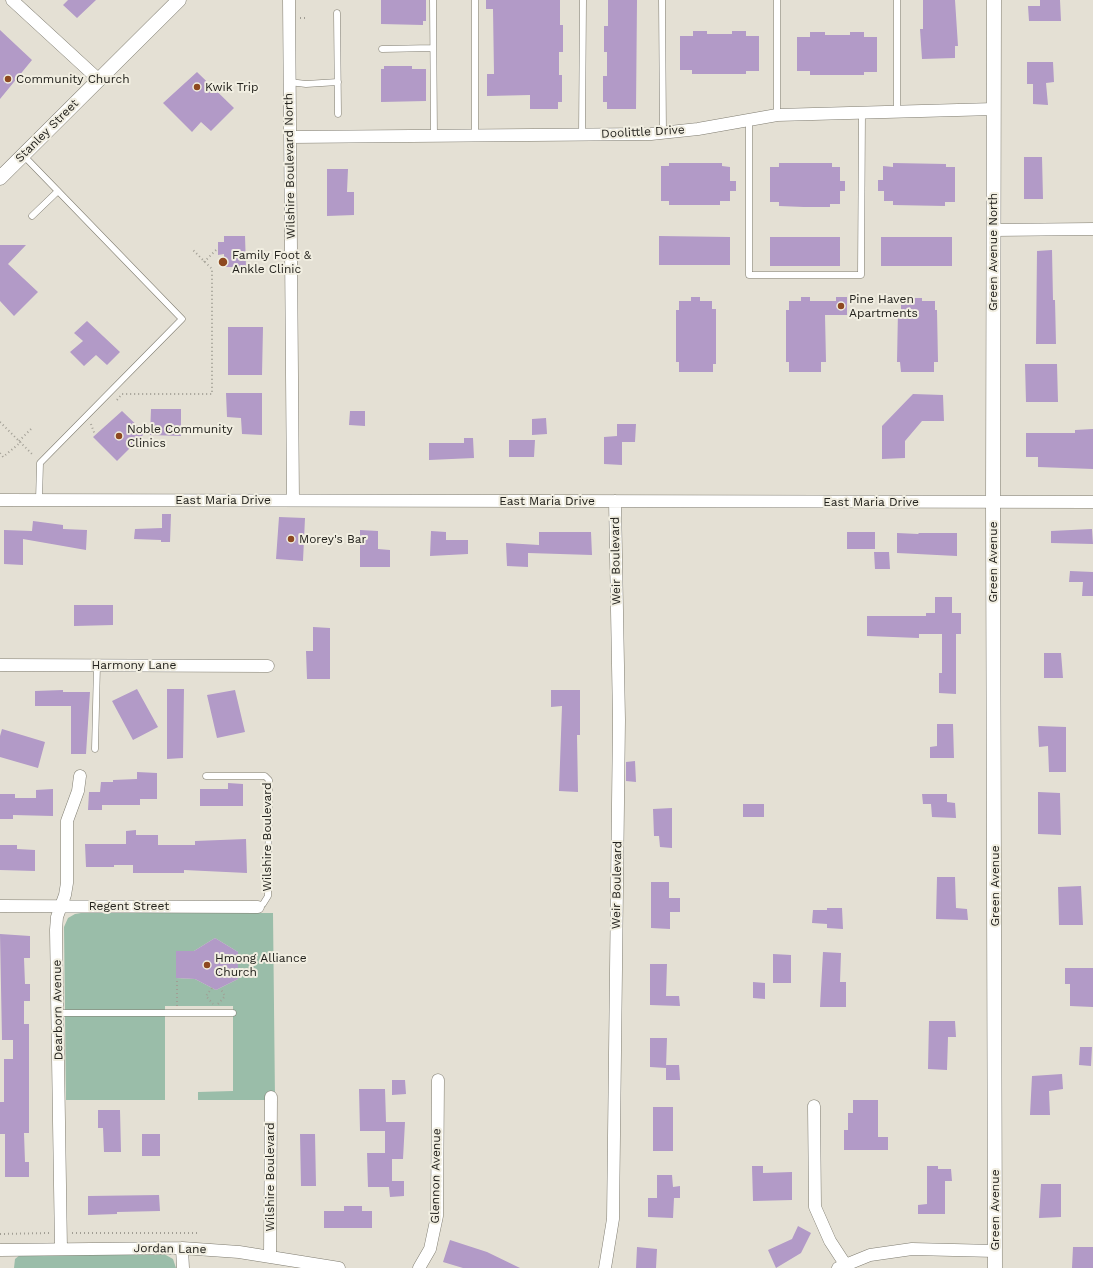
<!DOCTYPE html>
<html>
<head>
<meta charset="utf-8">
<style>
	body { margin:0 }
	canvas { display:block; background:#e4e0d4 }
</style>
</head>
<body>
<canvas width="1093" height="1268"></canvas>
<script>
const c = document.querySelector('canvas').getContext('2d');
c.lineJoin = 'round';
function fill(path, color) { c.fillStyle = color; c.fill(path, 'evenodd'); }
const toPath = rows => new Path2D(rows.map(r => 'M' + r).join(''));
function strokePath(path, color, width, dash) { c.strokeStyle = color; c.lineWidth = width; c.lineCap = dash ? 'butt' : 'round'; c.setLineDash(dash || []); c.stroke(path); }
function drawText(font, color, halo, rows, align = 'center') {
  c.font = font + ' "Work Sans",sans-serif'; c.lineWidth = 4; c.setLineDash([]); c.textBaseline = 'middle'; c.strokeStyle = halo; c.fillStyle = color; for (const [text, x, y, turn = 0] of rows) {
    c.save(); c.translate(x, y); c.rotate((+turn || 0) * Math.PI / 180); c.textAlign = isNaN(turn) ? turn : align; if (halo) c.strokeText(text, 0, 0); c.fillText(text, 0, 0); c.restore();
  }
}
fill(toPath([
	[81,913,273,913,275,1100,198,1100,198,1092,233,1091,233,1006,165,1006,165,1100,66,1100,64,927,68,918,75,914],
	[215,938,238,952,238,979,216,990,195,979,176,978,176,951,194,951],
	[164,1254,173,1259,176,1268,14,1268,15,1259,20,1255]
]), '#9abda9');
fill(toPath([
	[68,0,96,0,77,18,63,5],
	[381,0,426,0,426,21,423,21,423,25,381,24],
	[486,0,560,0,560,25,563,25,563,52,559,52,559,75,562,75,562,102,558,102,558,109,530,109,530,95,487,96,487,74,494,74,493,9,486,9],
	[608,0,637,0,636,109,607,109,607,102,603,102,603,76,607,76,607,52,604,52,604,26,608,26],
	[923,0,955,0,958,46,955,46,955,58,922,59,920,29,923,29],
	[1040,0,1060,0,1061,21,1029,21,1028,6,1040,6],
	[0,30,32,60,0,99],
	[693,31,707,31,707,34,732,34,732,31,746,31,746,36,759,36,759,71,746,71,746,74,692,74,692,70,680,70,680,36,693,36],
	[810,32,825,32,825,35,850,35,850,32,864,32,864,37,877,37,877,72,864,72,864,75,810,75,810,71,797,71,797,37,810,37],
	[1027,62,1053,62,1054,82,1046,83,1048,105,1033,104,1033,84,1027,84],
	[384,66,412,66,412,69,426,69,426,101,381,102,381,69,384,69],
	[197,72,234,108,211,131,201,122,192,132,163,103],
	[1024,157,1042,157,1043,199,1024,199],
	[669,163,722,163,722,166,730,167,730,181,736,181,736,191,730,191,730,201,720,201,720,205,669,205,669,201,661,201,661,166,669,166],
	[779,163,832,163,832,167,840,167,840,181,845,181,845,191,840,191,840,204,830,204,830,207,804,207,779,206,779,202,770,202,770,167,779,167],
	[893,163,946,164,946,167,955,167,955,202,945,202,945,206,893,205,893,201,884,201,884,191,878,191,878,180,883,180,883,166,893,167],
	[327,169,348,169,347,192,354,192,354,215,327,216],
	[224,236,245,236,246,267,224,267,224,254,218,255,218,242,224,242],
	[659,236,730,237,730,265,659,265],
	[770,237,840,237,840,266,770,266],
	[881,237,952,237,952,266,881,266],
	[0,245,26,245,8,264,38,292,14,316,0,301],
	[1052,250,1053,300,1055,300,1056,344,1036,344,1037,251],
	[691,297,700,297,700,301,712,301,712,309,716,309,716,364,713,364,713,372,679,372,679,362,676,362,676,310,679,310,679,301,691,301],
	[801,297,810,297,810,301,836,301,836,297,847,297,847,315,825,315,826,362,821,362,821,372,789,372,789,362,786,362,786,310,789,310,789,301,801,301],
	[913,298,922,298,922,301,935,301,935,310,937,310,938,362,934,362,934,372,901,372,900,362,897,362,898,310,901,310,901,301,913,301],
	[87,321,120,352,107,365,96,355,84,366,70,352,83,341,74,333],
	[228,327,263,327,262,375,228,375],
	[1025,364,1057,364,1058,402,1026,402],
	[226,393,262,393,262,435,242,434,241,418,227,417],
	[913,394,943,395,944,421,922,421,905,441,905,458,882,459,882,426],
	[151,409,181,409,181,436,150,435],
	[122,411,145,433,117,461,93,437],
	[350,411,365,411,365,426,349,425],
	[546,418,547,434,532,435,532,419],
	[617,424,636,424,635,442,622,442,622,465,604,464,604,437,617,436],
	[1093,429,1093,469,1038,467,1038,457,1026,457,1026,433,1075,433,1075,430],
	[464,438,473,438,474,458,429,460,429,443,464,443],
	[509,440,535,440,534,457,509,457],
	[162,514,171,514,170,542,161,542,161,540,134,539,135,529,162,528],
	[279,517,305,518,303,561,276,559],
	[33,521,63,525,63,529,87,530,86,550,23,539,23,565,4,564,4,530,32,531],
	[1092,529,1093,544,1051,543,1051,531],
	[360,530,378,531,378,549,390,550,390,567,360,567],
	[431,531,446,532,446,540,468,540,468,554,430,556],
	[539,532,591,532,592,555,528,553,528,567,507,566,506,543,539,545],
	[847,532,875,532,875,549,847,549],
	[897,533,918,534,919,533,957,533,957,556,897,553],
	[874,552,889,552,890,569,875,569],
	[1070,571,1093,572,1093,596,1082,596,1083,582,1069,582],
	[935,597,952,597,952,613,961,613,961,634,956,634,956,694,939,693,939,673,942,673,942,634,919,634,919,638,867,636,867,616,926,616,926,613,935,613],
	[74,605,113,605,113,625,74,626],
	[313,627,330,628,330,679,307,679,306,651,313,651],
	[1044,653,1061,653,1063,678,1044,678],
	[137,689,158,727,133,740,112,701],
	[167,689,184,689,183,758,167,759],
	[63,690,63,692,90,692,86,754,71,754,71,706,35,706,35,691],
	[235,690,245,732,217,738,207,695],
	[551,690,580,690,580,735,577,735,578,792,559,791,562,706,551,707],
	[937,724,953,724,954,758,930,758,930,747,937,746],
	[1038,726,1066,727,1066,772,1049,772,1048,746,1039,747],
	[2,729,45,742,38,768,0,757,0,736],
	[635,761,636,782,626,781,626,762],
	[137,772,157,773,157,799,140,799,140,805,102,805,102,810,88,810,89,792,100,792,101,782,113,782,113,780,137,779],
	[228,783,243,784,243,806,200,806,200,789,228,789],
	[53,789,53,816,13,815,13,819,0,819,0,794,15,794,15,798,36,798,36,790],
	[1038,792,1060,793,1061,835,1038,834],
	[922,794,947,794,947,802,955,803,956,818,932,817,931,804,923,804],
	[743,804,764,804,764,817,743,817],
	[672,808,672,848,660,847,659,836,654,836,653,809],
	[136,830,136,835,158,835,158,845,195,845,195,841,246,839,247,873,184,870,184,873,133,873,133,865,114,865,114,867,86,867,85,844,126,844,126,831],
	[0,845,17,845,17,849,35,850,35,871,0,870],
	[937,877,955,877,956,908,967,909,968,920,936,919],
	[651,882,669,882,669,898,680,898,680,912,670,912,670,929,651,928],
	[1081,886,1083,925,1059,925,1058,887],
	[827,908,842,908,843,929,827,928,827,924,812,923,813,910,827,910],
	[0,934,30,936,30,958,24,958,25,984,30,984,30,1001,24,1001,24,1024,29,1024,29,1133,24,1133,25,1162,29,1162,29,1177,5,1177,5,1134,0,1134,0,1102,4,1102,4,1059,13,1059,13,1040,2,1040],
	[215,938,238,952,238,979,216,990,195,979,176,978,176,951,194,951],
	[823,952,841,953,840,982,846,982,846,1007,820,1007],
	[773,954,791,955,791,983,773,983],
	[650,964,667,964,666,996,679,996,680,1006,650,1005],
	[1065,968,1093,968,1093,1007,1070,1006,1070,984,1065,984],
	[753,982,765,983,765,999,753,998],
	[929,1021,955,1021,956,1037,948,1037,947,1070,928,1069],
	[650,1038,667,1038,666,1068,650,1067],
	[1080,1047,1092,1047,1091,1066,1079,1065],
	[666,1065,679,1065,680,1080,666,1080],
	[1062,1074,1063,1089,1049,1091,1050,1115,1030,1115,1032,1076],
	[392,1080,405,1080,406,1094,392,1095],
	[359,1089,385,1089,386,1122,405,1122,403,1159,392,1159,392,1181,404,1181,404,1196,390,1197,389,1187,368,1187,367,1153,385,1153,385,1131,360,1131],
	[853,1100,878,1100,878,1137,888,1137,888,1150,844,1150,844,1130,848,1130,848,1113,853,1113],
	[653,1107,673,1107,673,1151,653,1151],
	[98,1110,120,1110,121,1152,104,1152,103,1128,98,1128],
	[142,1134,160,1134,160,1156,142,1156],
	[300,1134,315,1134,316,1186,301,1186],
	[752,1166,763,1166,763,1173,792,1172,792,1200,753,1201],
	[927,1166,938,1166,938,1169,951,1169,952,1181,945,1181,945,1214,918,1214,918,1205,927,1204],
	[657,1175,672,1175,673,1187,680,1186,680,1198,674,1198,673,1218,648,1217,648,1198,657,1198],
	[1041,1184,1061,1184,1061,1217,1039,1218],
	[159,1195,160,1211,117,1212,117,1214,88,1215,88,1196],
	[344,1206,362,1206,362,1211,372,1211,372,1228,324,1228,324,1211,344,1211],
	[798,1226,811,1233,801,1253,776,1268,768,1250,792,1239],
	[450,1240,487,1252,520,1268,463,1268,443,1262],
	[637,1247,657,1249,656,1268,636,1268],
	[1073,1247,1093,1247,1093,1268,1072,1268]
]), '#b29ac7');
const service = toPath([
	[433,0,434,137],
	[475,0,475,136],
	[662,0,663,133],
	[897,0,897,112],
	[337,13,338,114],
	[382,49,433,48],
	[289,82,306,84,338,82],
	[777,115,777,0],
	[749,119,749,275,861,275,862,112],
	[582,135,583,0],
	[23,155,182,319,40,463,39,500],
	[32,216,58,191],
	[95,749,97,665],
	[206,776,265,776,269,780,268,896,263,904,258,907],
	[58,1013,233,1013]
]);
const minor = toPath([
	[12,0,98,79],
	[289,0,293,500],
	[291,137,651,134,698,129,777,115,994,109],
	[993,230,1093,229],
	[0,500,1093,502],
	[0,665,268,666],
	[0,906,258,907],
	[814,1106,815,1207,830,1241,845,1264],
	[182,1248,183,1268],
	[61,1249,56,930,57,917,65,895,67,883,67,821,78,791,80,776],
	[0,1250,182,1248,239,1252,339,1268],
	[270,1256,271,1097],
	[419,1268,430,1249,437,1216,438,1080],
	[605,1268,613,1219,619,720,615,501],
	[838,1268,870,1255,912,1249,995,1251]
]);
const tertiary = toPath([
	[994,0,993,503,995,1268],
	[0,178,179,0]
]);
strokePath(service, '#7f7c70', 7);
strokePath(minor, '#7f7c70', 13);
strokePath(tertiary, '#7f7c70', 15);
strokePath(toPath([
	[300,18,306,18],
	[204,262,218,248],
	[117,400,122,394,212,394,212,269,193,250],
	[0,422,32,454],
	[91,424,95,435],
	[19,441,31,429],
	[0,453,3,457,21,442],
	[212,988,206,996,213,1004],
	[218,1004,225,996,220,988],
	[177,1006,177,978],
	[72,1233,199,1233],
	[0,1234,49,1233]
]), '#a19e94', 2, [1, 3]);
strokePath(service, '#fff', 6);
strokePath(minor, '#fff', 12);
strokePath(tertiary, '#fff', 14);
for (const [x, y, r, color] of [
	[8,79,4,"#8e4920"],
	[197,87,4,"#8e4920"],
	[223,262,5,"#8e4920"],
	[841,306,4,"#8e4920"],
	[119,436,4,"#8e4920"],
	[291,539,4,"#8e4920"],
	[207,965,4,"#8e4920"]
]) { const dot = new Path2D(); dot.arc(x, y, r, 0, 2 * Math.PI); c.fillStyle = color; c.fill(dot); strokePath(dot, '#f1eee1', 1.5); }
drawText('12px', '#23221d', '#f1eee1', [
	["Community Church",16,79],
	["Kwik Trip",205,87],
	["Family Foot &",232,255],
	["Ankle Clinic",232,269],
	["Pine Haven",849,299],
	["Apartments",849,313],
	["Noble Community",127,429],
	["Clinics",127,443],
	["Morey's Bar",299,539],
	["Hmong Alliance",215,958],
	["Church",215,972]
], 'left');
drawText('12px', '#23221d', '#f1eee1', [
	["Stanley Street",47,131,-45],
	["Doolittle Drive",643,132,-3],
	["Wilshire Boulevard North",290,166,-91],
	["Green Avenue North",993,252,-90],
	["East Maria Drive",223,500],
	["East Maria Drive",547,501],
	["East Maria Drive",871,502],
	["Weir Boulevard",616,561,-91],
	["Green Avenue",993,562,-90],
	["Harmony Lane",134,665],
	["Wilshire Boulevard",267,837,-90],
	["Weir Boulevard",617,885,-89],
	["Green Avenue",995,886,-90],
	["Regent Street",129,906],
	["Dearborn Avenue",58,1010,-91],
	["Glennon Avenue",436,1176,-89],
	["Wilshire Boulevard",270,1177,-90],
	["Green Avenue",995,1210,-90],
	["Jordan Lane",170,1249,1]
]);
</script>
</body>
</html>
